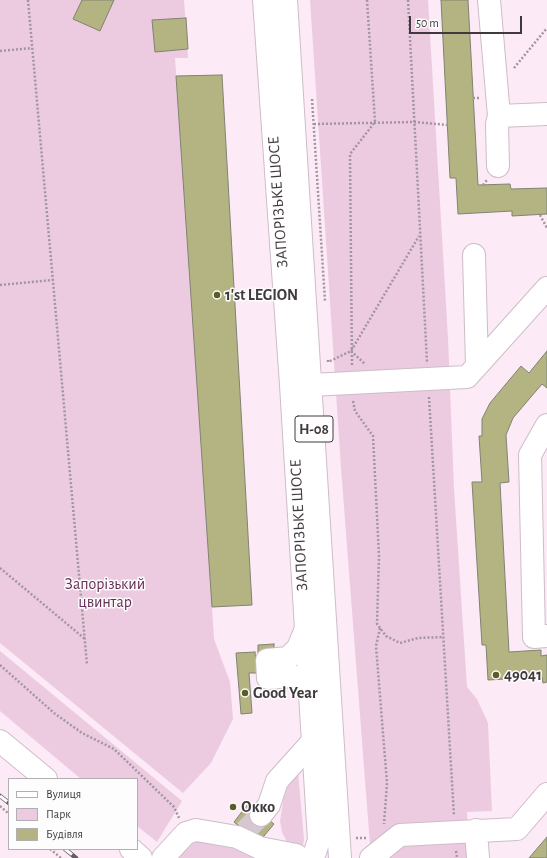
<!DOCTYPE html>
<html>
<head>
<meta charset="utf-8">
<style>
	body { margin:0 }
	#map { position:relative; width:547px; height:858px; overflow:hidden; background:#fceaf6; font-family:"Alegreya Sans",sans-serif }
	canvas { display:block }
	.legend { position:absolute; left:8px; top:778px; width:130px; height:72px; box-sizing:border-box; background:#fdfdfd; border:1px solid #b1afb1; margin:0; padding:5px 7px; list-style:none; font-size:12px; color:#403a3e }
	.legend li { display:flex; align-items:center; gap:8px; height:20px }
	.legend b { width:20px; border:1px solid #b1afb1 }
	.scale { position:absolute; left:409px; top:16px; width:113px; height:18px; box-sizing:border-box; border:2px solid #403a3e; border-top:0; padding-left:5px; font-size:12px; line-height:14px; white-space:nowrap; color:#403a3e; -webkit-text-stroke:3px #fdfdfd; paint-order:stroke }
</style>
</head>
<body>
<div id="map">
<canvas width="547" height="858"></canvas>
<ul class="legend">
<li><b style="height:5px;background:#fff"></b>Вулиця</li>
<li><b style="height:11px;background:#eccbe1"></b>Парк</li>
<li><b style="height:11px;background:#b3b482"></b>Будівля</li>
</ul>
<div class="scale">50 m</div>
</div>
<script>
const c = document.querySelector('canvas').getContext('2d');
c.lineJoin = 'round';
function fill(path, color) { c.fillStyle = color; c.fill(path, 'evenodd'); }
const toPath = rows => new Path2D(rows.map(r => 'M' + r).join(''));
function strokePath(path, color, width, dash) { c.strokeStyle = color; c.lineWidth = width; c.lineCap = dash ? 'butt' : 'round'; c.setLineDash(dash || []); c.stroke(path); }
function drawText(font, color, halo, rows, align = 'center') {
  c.font = font + ' "Alegreya Sans",sans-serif'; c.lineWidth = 3; c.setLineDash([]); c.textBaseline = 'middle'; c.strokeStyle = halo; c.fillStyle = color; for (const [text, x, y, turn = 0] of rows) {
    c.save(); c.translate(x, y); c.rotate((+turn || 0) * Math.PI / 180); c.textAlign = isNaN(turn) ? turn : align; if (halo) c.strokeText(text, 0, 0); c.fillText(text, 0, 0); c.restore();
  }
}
fill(toPath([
	[0,0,184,0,188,58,175,58,212,607,214,639,230,682,233,719,211,763,183,793,0,643],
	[310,0,428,0,448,338,454,489,467,687,477,699,488,723,492,811,467,812,469,858,371,858,341,468],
	[0,651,182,801,157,842,137,826,137,779,81,779,0,711],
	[298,772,304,839,303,845,298,846,287,842,282,832,280,821,284,796,288,785],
	[203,837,279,858,178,858,194,840]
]), '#eccbe1');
const building = toPath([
	[82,0,114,0,100,31,73,19,82,0],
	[441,0,468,0,478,185,510,184,511,189,547,188,547,214,512,216,512,211,458,214,456,178,450,178,441,0],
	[186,18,188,49,155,52,152,20,186,18],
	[222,75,252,605,212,607,176,76,222,75],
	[547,351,547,388,542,384,513,418,506,435,509,482,500,483,509,652,541,650,541,656,547,655,547,682,543,683,542,677,488,680,486,645,482,645,472,482,482,482,479,436,482,436,482,419,490,403,521,366,529,373,547,351],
	[274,644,274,652,258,653,258,645,274,644],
	[255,652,257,673,249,673,252,713,241,714,236,653,255,652],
	[248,804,274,824,259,842,234,822,248,804],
	[547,837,547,858,529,858,547,837]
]);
fill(building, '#b3b482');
strokePath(building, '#818271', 1);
strokePath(toPath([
	[245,831,261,815]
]), '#d6c7d1', 22, [22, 11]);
const minor = toPath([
	[489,0,499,116,547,114],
	[498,166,497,124,499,116],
	[474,255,477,365],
	[311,385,467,377,547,288],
	[547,425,530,455,534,637,547,636],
	[305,631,298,648,288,658,267,660,268,678,292,676,303,684,310,695],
	[261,815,269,805,277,781,313,741],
	[476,830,478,858],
	[163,858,186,833,196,830,237,837,260,848,296,855,300,858],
	[371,858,400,835,517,829,547,794]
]);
const major = toPath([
	[264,0,291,385,319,840,313,858],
	[286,0,340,858],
	[0,741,46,779],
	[131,849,141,858]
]);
strokePath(minor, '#cebdc8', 24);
strokePath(major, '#cebdc8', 24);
strokePath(toPath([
	[28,0,87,665],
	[408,0,427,362],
	[0,51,32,48],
	[514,68,547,28],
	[473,98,479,98],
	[312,99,325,301],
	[314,124,414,122,448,125],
	[483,185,487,180],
	[540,215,547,228],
	[0,285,53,280],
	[351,351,365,364],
	[328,360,328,362,351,351,419,236],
	[352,365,350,154,375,122,367,0],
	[429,397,454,816],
	[353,401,355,411,373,436,379,556,377,624,386,636,400,643,418,638,443,637],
	[0,568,85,639],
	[380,628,376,646,387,783,384,824],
	[0,665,54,713,82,733,114,749,174,807,179,818],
	[0,806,9,814],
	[356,838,367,838],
	[50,849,61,858],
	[456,851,457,858]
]), '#a2969e', 2.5, [2, 2]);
strokePath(minor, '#fff', 22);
strokePath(major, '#fff', 22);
const rail = toPath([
	[0,796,9,803],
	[65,849,76,858]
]);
strokePath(rail, '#665e64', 4.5);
strokePath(rail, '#fdfdfd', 3, [9]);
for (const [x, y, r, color] of [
	[217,295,4,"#5c5c29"],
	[496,675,4,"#5c5c29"],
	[245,693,4,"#5c5c29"],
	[233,807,4,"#5c5c29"]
]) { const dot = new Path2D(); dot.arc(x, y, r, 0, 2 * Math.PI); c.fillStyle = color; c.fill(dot); strokePath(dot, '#fdfdfd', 1.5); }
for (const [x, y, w] of [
	[314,429,38]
]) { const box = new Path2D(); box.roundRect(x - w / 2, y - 13, w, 26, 3); c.fillStyle = '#fdfdfd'; c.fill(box); strokePath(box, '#403a3e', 1); }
drawText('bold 15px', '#403a3e', null, [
	["Н-08",314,429]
]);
drawText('16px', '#403a3e', '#fdfdfd', [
	["ЗАПОРІЗЬКЕ ШОСЕ",278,202,-94],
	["ЗАПОРІЗЬКЕ ШОСЕ",299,525,-93]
]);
drawText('bold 16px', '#403a3e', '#fdfdfd', [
	["1'st LEGION",225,295],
	["49041",504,675],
	["Good Year",253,693],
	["Окко",241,807]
], 'left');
drawText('16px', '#652e57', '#fdfdfd', [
	["Запорізький",105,584],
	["цвинтар",105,602]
]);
</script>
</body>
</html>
